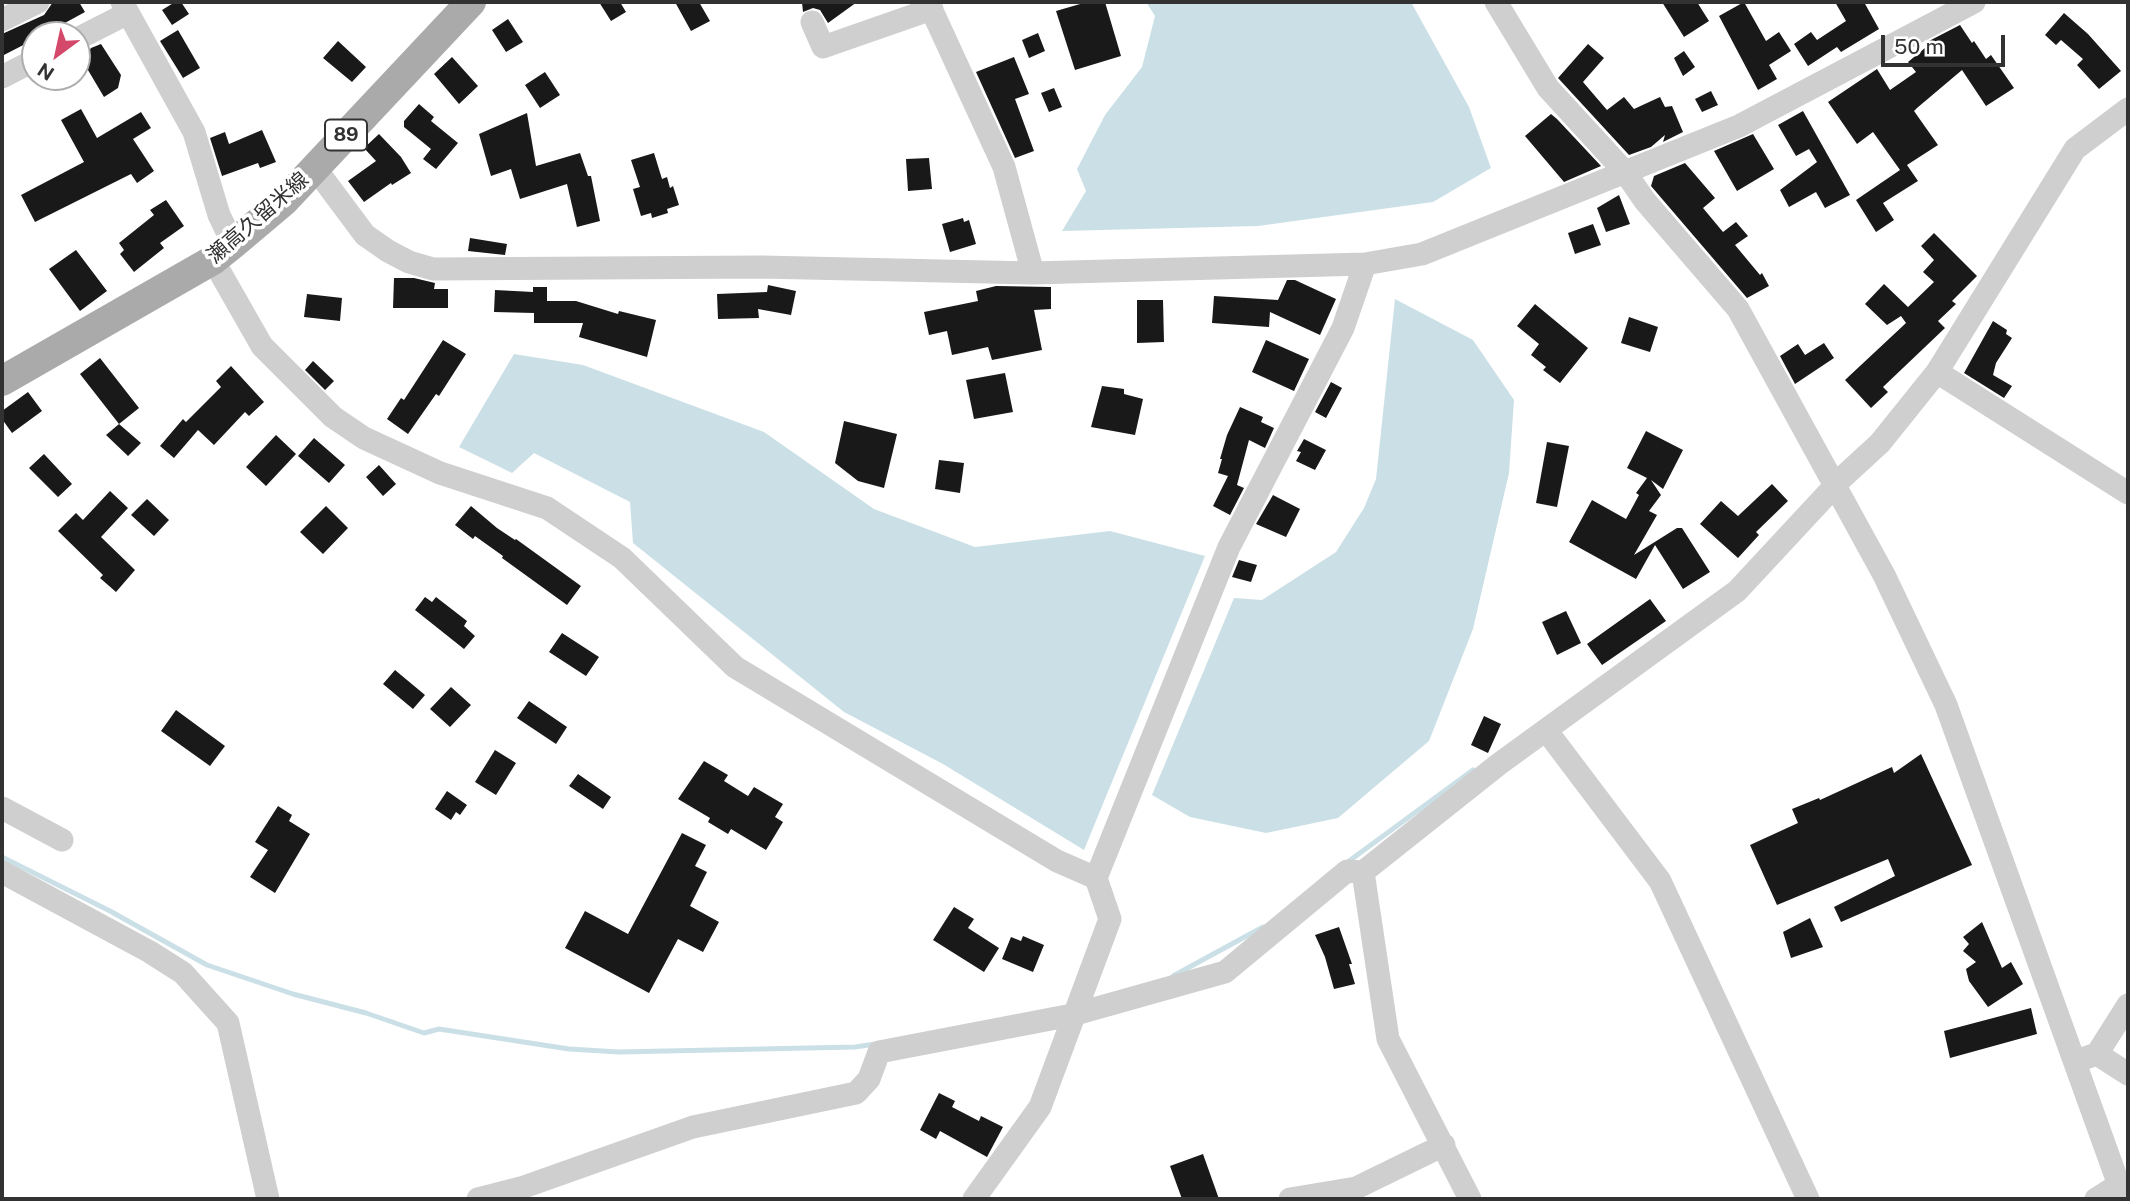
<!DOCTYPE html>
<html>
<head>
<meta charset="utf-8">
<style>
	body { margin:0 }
	#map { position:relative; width:2130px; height:1201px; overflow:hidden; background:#fff; font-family:"Public Sans",sans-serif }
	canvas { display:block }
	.frame { position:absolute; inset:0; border:4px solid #323232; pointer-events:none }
	.north { position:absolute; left:21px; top:21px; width:70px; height:70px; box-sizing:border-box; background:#fff; border:2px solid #adadad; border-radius:50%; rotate:213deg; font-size:19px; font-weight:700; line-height:28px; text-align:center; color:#323232 }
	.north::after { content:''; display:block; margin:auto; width:24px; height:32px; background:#d44869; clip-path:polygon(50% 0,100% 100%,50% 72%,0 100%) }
	.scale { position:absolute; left:1881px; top:35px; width:124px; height:32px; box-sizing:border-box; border:4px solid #323232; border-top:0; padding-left:9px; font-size:21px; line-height:24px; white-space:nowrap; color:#323232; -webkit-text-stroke:5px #fff; paint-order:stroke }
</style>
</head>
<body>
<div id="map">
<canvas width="2130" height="1201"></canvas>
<div class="frame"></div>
<div class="north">N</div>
<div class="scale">50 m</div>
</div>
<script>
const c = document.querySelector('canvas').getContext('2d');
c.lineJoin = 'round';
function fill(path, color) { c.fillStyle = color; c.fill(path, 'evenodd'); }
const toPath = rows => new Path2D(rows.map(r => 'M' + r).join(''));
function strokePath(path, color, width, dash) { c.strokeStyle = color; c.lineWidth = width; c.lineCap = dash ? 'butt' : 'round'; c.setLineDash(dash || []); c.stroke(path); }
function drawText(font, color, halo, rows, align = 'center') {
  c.font = font + ' "Public Sans","Noto Sans JP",sans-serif'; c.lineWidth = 7; c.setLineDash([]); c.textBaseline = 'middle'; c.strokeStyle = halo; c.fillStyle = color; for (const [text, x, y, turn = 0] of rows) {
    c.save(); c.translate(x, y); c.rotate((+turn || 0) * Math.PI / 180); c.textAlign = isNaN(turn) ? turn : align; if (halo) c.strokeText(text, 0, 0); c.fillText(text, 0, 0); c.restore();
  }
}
fill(toPath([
	[1146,2,1411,2,1469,107,1491,168,1433,202,1258,226,1062,231,1086,191,1077,169,1105,115,1142,67,1155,16],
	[1395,299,1473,340,1514,400,1509,473,1473,629,1429,741,1338,818,1266,833,1190,817,1152,795,1234,598,1262,600,1336,552,1364,508,1376,479],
	[514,354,583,365,764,432,874,509,975,547,1110,531,1205,556,1084,850,943,764,844,712,633,543,630,502,534,453,512,473,459,447]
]), '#cbe0e6');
strokePath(toPath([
	[2,857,110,911,207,965,293,994,366,1013,424,1033,439,1029,569,1049,619,1052,855,1047,875,1044],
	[1345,864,1473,770],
	[1173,976,1263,927]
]), '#cbe0e6', 5);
fill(toPath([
	[53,2,79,2,85,12,43,35,35,35,35,39,2,56,2,34,44,15],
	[175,2,181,2,189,14,172,25,162,10],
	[599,2,620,2,626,12,611,21],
	[675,2,699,2,710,21,691,31],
	[802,2,857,2,828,23,820,10,813,8,803,12],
	[1087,2,1105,2,1121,56,1075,70,1056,11],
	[1662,2,1697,2,1709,21,1684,37],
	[1744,2,1766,41,1779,32,1791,51,1769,65,1777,79,1758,90,1719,16],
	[1835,2,1864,2,1879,29,1841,52,1837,47,1808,66,1794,44,1811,32,1817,40,1846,21],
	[2064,13,2088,34,2121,71,2099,89,2077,65,2083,59,2061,40,2056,45,2045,35],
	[508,19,523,42,506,52,492,30],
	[1960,25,1972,43,1974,41,1986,59,1991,55,2014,88,1986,106,1962,70,1917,108,1914,111,1938,145,1907,165,1918,181,1883,203,1894,220,1876,232,1856,200,1900,170,1873,132,1857,144,1828,102,1877,69,1890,90,1916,72,1908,62,1931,43,1929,41],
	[178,30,200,68,183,78,160,41],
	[1038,33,1045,51,1029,58,1022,40],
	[338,41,366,67,352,82,323,58],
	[101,44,121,75,118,88,104,97,82,60,91,48],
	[1588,44,1604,58,1583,82,1607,110,1624,97,1634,109,1660,97,1665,107,1672,106,1683,132,1663,142,1665,135,1651,147,1629,155,1558,78],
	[1684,51,1695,67,1683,76,1674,58],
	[452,57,478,86,459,104,434,74],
	[1014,57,1029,94,1015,99,1034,151,1015,158,976,72],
	[545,72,560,95,540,108,525,85],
	[1054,88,1062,107,1049,112,1041,93],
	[1711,91,1718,105,1702,112,1695,99],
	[419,104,434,117,431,121,458,143,436,169,423,159,431,149,404,127,404,121],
	[81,109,97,138,141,112,151,128,133,139,154,171,137,183,131,174,35,222,21,195,84,162,61,120],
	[1803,111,1850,195,1825,208,1816,192,1789,207,1780,190,1817,162,1809,149,1796,156,1778,125],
	[527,113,536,166,580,153,588,176,591,176,600,221,577,227,567,184,520,199,511,169,491,176,479,134],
	[1551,114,1557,119,1601,166,1564,182,1525,136],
	[262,130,276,162,260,168,258,163,222,176,210,138,225,132,229,144],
	[379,134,401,157,411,173,392,185,391,183,364,202,348,181,376,161,364,148],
	[1753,134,1774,169,1737,191,1714,151],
	[654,153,662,179,667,177,670,188,673,186,679,205,667,209,668,213,652,218,651,213,641,216,633,189,640,187,631,160],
	[929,158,932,189,908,191,906,159],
	[1685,163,1715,198,1703,208,1723,232,1736,222,1748,236,1735,245,1760,275,1762,273,1769,286,1747,298,1651,186,1654,176],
	[1619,195,1630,224,1606,232,1597,208],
	[166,200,184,226,160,243,164,248,134,272,120,254,124,250,119,243,154,215,150,210],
	[963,218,964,222,969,220,976,244,950,252,942,224],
	[1593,224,1601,245,1575,254,1568,233],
	[1934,233,1977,276,1952,301,1956,304,1938,321,1945,328,1883,387,1888,392,1871,408,1845,380,1906,323,1901,316,1887,325,1865,304,1884,284,1908,307,1934,282,1923,272,1934,260,1921,246],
	[470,238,507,244,505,255,468,251],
	[76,250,107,291,80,311,49,269],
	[394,278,414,278,435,283,434,289,448,289,448,308,393,308],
	[1287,280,1295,280,1336,299,1320,335,1270,312,1269,327,1212,323,1214,296,1278,300],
	[768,285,796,291,791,315,758,309,759,318,718,319,717,294,767,292],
	[996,286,1051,287,1051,309,1034,310,1042,350,992,360,988,347,952,355,947,331,929,335,924,312,978,301,976,291],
	[533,287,547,287,547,301,576,301,618,314,619,311,656,320,647,357,579,337,583,323,534,323,534,313,494,312,495,290,533,292],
	[307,294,342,298,340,321,304,317],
	[1137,300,1163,300,1164,342,1137,343],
	[1535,304,1588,348,1560,383,1543,370,1546,367,1531,355,1539,344,1517,326],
	[1629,317,1658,327,1650,352,1621,343],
	[1993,321,2007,330,2006,334,2012,338,1996,363,1993,375,2012,386,2004,398,1964,373],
	[443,340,466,354,439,396,436,394,408,434,387,419,401,398,404,400],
	[1266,340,1309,359,1294,391,1252,372],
	[1824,343,1834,358,1795,384,1780,356,1798,344,1805,355],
	[100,358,139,408,119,424,80,374],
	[313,361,334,381,325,390,305,370],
	[231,366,264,402,249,416,245,412,214,445,198,430,174,458,160,446,183,419,186,422,221,387,216,381],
	[1005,373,1013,412,974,419,966,380],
	[1331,382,1342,388,1326,418,1315,412],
	[1102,386,1124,389,1124,394,1143,399,1135,435,1091,427],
	[28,392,42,411,12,433,2,419,2,411],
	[1240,407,1263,417,1261,422,1274,428,1265,448,1249,440,1237,485,1244,488,1230,515,1213,506,1228,476,1218,473,1222,459,1220,459,1227,435],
	[844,421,897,434,884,488,858,481,835,463],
	[119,424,141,443,128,456,106,435],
	[1646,431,1683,450,1663,489,1651,480,1661,495,1649,511,1657,515,1634,555,1677,528,1682,528,1710,572,1683,589,1655,545,1636,579,1569,542,1592,500,1626,519,1639,495,1636,493,1647,478,1627,468],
	[276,435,296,454,266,486,246,467],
	[314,438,345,465,329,483,298,456],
	[1304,439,1326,450,1315,470,1296,461,1301,452,1297,451],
	[1547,442,1569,446,1557,507,1536,503],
	[44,454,72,484,58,497,29,468],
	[939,460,964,463,960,493,935,489],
	[379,465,396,484,383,496,366,477],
	[1772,484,1788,501,1756,532,1759,535,1738,558,1700,524,1721,501,1738,516],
	[110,491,128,508,101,537,135,570,116,592,100,578,103,575,58,531,76,513,83,520],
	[1273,495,1300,509,1286,537,1256,524],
	[147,499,169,520,154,536,131,515],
	[326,506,348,528,323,554,300,532],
	[471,506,497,528,515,540,516,539,581,586,567,605,502,558,503,556,475,536,473,539,455,525],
	[1239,560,1257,565,1251,582,1232,577],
	[425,597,432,602,436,597,467,621,464,626,475,636,464,649,415,610],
	[1650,599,1666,621,1602,665,1587,644],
	[1566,611,1581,643,1557,655,1542,622],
	[562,633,599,657,586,676,549,652],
	[395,670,425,695,413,709,383,684],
	[451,687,471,705,450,727,430,709],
	[529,701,567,727,556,744,517,718],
	[176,710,225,746,210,766,161,731],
	[1484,716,1501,724,1488,753,1471,745],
	[495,750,516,763,496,795,475,782],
	[1921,754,1972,865,1841,922,1834,907,1895,876,1888,859,1777,905,1750,845,1798,823,1792,809,1819,798,1820,800,1892,767,1894,773],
	[704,761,728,775,724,781,748,796,754,787,783,804,775,817,783,822,766,850,731,829,728,834,708,822,710,818,678,799],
	[578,774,611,797,603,809,569,786],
	[447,791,467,805,460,815,456,812,451,820,435,809],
	[278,806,292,815,289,821,310,834,275,893,250,877,268,850,255,842],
	[682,833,706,845,695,866,707,872,690,906,719,922,703,952,678,939,649,993,565,948,585,911,628,934],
	[954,907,974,919,968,928,999,948,984,972,933,940],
	[1810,918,1823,947,1791,958,1783,932],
	[1982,922,2002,968,2011,962,2023,984,1988,1007,1969,981,1966,969,1976,962,1963,951,1969,944,1963,937],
	[1339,927,1352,964,1349,964,1355,984,1334,989,1325,957,1315,935],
	[1023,936,1044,945,1033,972,1002,959,1011,937,1021,941],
	[2031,1008,2037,1034,1950,1058,1944,1031],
	[939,1093,955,1101,952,1107,979,1121,981,1116,1003,1127,987,1157,940,1131,936,1139,920,1130],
	[1203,1154,1219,1199,1182,1199,1170,1166]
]), '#191919');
strokePath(toPath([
	[122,2,194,132,219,215,233,244],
	[928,2,1004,167,1033,273],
	[1496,2,1548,88,1625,172,1645,201,1738,309,1884,575,1946,705,2124,1199],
	[2,20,38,2],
	[812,22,823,47,932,9],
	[77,39,128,13],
	[2,77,35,60],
	[315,168,365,235,388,251,409,262,433,269,761,267,1033,273,1365,264,1422,254,1739,126,1974,2],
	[213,260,262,346,333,417,364,438,440,473,547,508,622,558,735,667,1057,861,1096,878],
	[1937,372,2128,493],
	[1546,730,1660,881,1808,1199],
	[2,808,62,840],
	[2,872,150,952,183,973,228,1023,268,1199],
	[1363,872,1388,1039,1470,1199],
	[2097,1054,2128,1074],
	[2076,1061,2097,1054,2128,1005],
	[478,1199,521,1188,693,1127,856,1093,869,1079,879,1052,1072,1015,1225,972,1347,871,1363,872,1499,764,1737,591,1843,477,1880,443,1937,372,2075,149,2128,109],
	[974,1199,1040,1107,1110,919,1096,878,1229,547,1343,328,1365,264],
	[1290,1199,1356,1188,1444,1145],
	[2096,1199,2120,1184]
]), '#cfcfcf', 23);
strokePath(toPath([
	[2,381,213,260,233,244,284,201,471,2]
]), '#aaa', 30);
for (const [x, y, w] of [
	[346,135,42]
]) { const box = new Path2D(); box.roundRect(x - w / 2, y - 15.5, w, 31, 5); c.fillStyle = '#fff'; c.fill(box); strokePath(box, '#323232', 2); }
drawText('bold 19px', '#323232', null, [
	["89",346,135]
]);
drawText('21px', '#323232', '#fff', [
	["瀬高久留米線",258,218,-41]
]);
</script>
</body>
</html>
